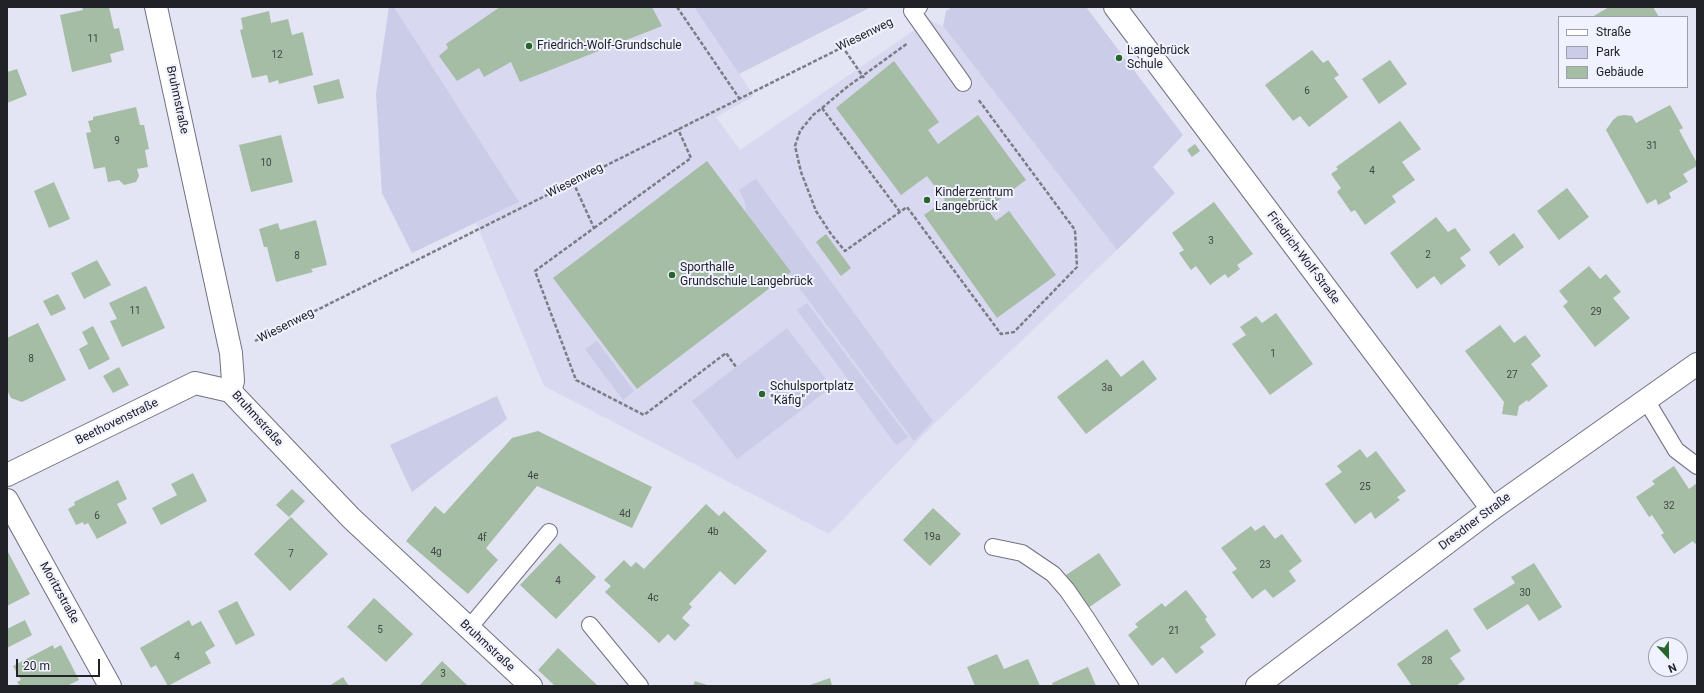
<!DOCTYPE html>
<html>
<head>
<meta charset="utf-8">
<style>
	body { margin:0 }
	#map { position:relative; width:1704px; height:693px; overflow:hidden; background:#e3e4f4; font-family:Roboto,sans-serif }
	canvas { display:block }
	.frame { position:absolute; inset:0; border:8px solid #212227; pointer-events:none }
	.legend { position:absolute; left:1558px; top:16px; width:130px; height:72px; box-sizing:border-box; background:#f1f2ff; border:1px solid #9e9fa9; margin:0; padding:5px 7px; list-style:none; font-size:12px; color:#212227 }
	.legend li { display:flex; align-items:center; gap:8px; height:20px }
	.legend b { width:20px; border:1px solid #9e9fa9 }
	.north { position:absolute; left:1648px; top:637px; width:40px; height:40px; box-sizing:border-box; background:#f1f2ff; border:1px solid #9e9fa9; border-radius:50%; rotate:158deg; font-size:11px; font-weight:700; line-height:16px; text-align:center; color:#212227 }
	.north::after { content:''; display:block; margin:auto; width:14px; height:18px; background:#28652d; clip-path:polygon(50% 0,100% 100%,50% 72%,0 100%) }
	.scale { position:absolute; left:16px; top:659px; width:84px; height:18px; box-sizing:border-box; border:2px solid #212227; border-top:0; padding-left:5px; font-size:12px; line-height:14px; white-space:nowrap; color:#212227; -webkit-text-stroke:3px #f1f2ff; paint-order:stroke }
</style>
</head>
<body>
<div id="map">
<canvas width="1704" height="693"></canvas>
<div class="frame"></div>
<ul class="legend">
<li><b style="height:5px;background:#fff"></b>Straße</li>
<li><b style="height:11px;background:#cbcce7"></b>Park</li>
<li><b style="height:11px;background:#a5bca5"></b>Gebäude</li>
</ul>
<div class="north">N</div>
<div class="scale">20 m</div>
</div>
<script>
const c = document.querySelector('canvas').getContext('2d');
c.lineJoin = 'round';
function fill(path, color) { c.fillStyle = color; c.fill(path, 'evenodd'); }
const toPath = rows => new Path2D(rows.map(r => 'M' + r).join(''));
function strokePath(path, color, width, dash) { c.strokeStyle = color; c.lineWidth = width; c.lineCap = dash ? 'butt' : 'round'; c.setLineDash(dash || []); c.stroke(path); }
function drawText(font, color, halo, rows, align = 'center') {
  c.font = font + ' Roboto,sans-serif'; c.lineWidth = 4; c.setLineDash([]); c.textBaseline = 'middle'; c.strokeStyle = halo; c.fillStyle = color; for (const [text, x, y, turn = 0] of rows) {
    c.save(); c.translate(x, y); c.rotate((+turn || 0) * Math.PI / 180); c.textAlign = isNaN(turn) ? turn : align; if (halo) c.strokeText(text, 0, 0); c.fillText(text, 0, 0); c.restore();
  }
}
fill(toPath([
	[394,7,694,7,754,96,716,117,740,150,929,20,943,26,1117,250,936,422,829,534,544,386,476,223,518,202]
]), '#d8d9f0');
fill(toPath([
	[389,7,394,7,519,202,412,253,382,193,376,94],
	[694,7,871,7,739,74],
	[952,7,1086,7,1183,135,1153,167,1175,193,1117,250,943,26,946,11],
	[756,179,933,421,914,441,746,217,745,202,739,190],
	[807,303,908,437,896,445,797,310],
	[787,328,832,387,737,459,692,401],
	[597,341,634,391,623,400,585,349],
	[497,396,507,419,412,492,390,445]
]), '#cbcce7');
fill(toPath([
	[82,7,109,7,114,29,119,28,124,50,110,54,112,62,72,72,60,15,83,10],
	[500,7,652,7,662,26,520,82,511,62,484,77,479,68,457,81,439,56,448,48,446,44],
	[1609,7,1653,7,1659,17,1592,17],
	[269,11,271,23,288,19,292,35,303,32,313,75,279,84,278,80,269,83,267,75,252,78,240,30,243,29,241,18],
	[1312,50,1323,63,1328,60,1339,75,1334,78,1348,97,1309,127,1300,116,1293,121,1265,85],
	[1390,60,1407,84,1379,104,1362,79],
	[894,61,939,122,928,130,938,144,978,115,1026,180,987,209,996,221,1009,211,1056,275,997,318,924,215,945,200,927,176,901,195,836,108],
	[17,69,27,95,7,103,7,72],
	[339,79,344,98,318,104,313,86],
	[1670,105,1683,128,1679,130,1697,163,1697,166,1683,174,1688,182,1669,193,1671,198,1658,205,1656,199,1647,204,1606,130,1613,120,1618,116,1624,115,1632,116,1636,123],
	[136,107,140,125,144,125,149,149,145,150,148,167,137,169,139,176,136,182,124,185,119,180,108,182,105,167,94,169,86,133,91,132,88,121,93,120,93,117],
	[1400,121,1421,149,1402,162,1415,180,1392,196,1396,202,1365,225,1355,210,1351,212,1337,192,1341,188,1331,174,1338,169,1336,167],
	[281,135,293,182,251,192,239,145],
	[1195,144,1200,151,1192,157,1187,150],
	[707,161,791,272,637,389,553,278],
	[54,182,70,219,49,228,34,191],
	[1567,188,1589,217,1559,240,1537,211],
	[1214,202,1253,254,1237,265,1240,269,1228,278,1225,274,1210,285,1196,266,1191,270,1179,253,1184,250,1172,233],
	[1436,217,1448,232,1455,228,1471,250,1460,258,1466,266,1441,285,1434,276,1417,289,1390,253],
	[316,220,327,265,311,269,313,272,276,282,267,247,264,247,259,229,278,223,280,230],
	[1514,233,1524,247,1499,266,1489,252],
	[826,234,851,268,841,276,816,242],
	[97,260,111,285,84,299,71,273],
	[1589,266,1600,279,1606,274,1621,292,1613,298,1630,318,1595,347,1563,306,1568,302,1559,291],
	[146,286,165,328,122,347,110,321,117,319,109,303],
	[58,294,66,309,51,316,43,301],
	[1276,313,1313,364,1270,395,1232,344,1246,335,1240,327,1256,316,1262,323],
	[38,323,66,380,22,402,11,398,7,390,7,338],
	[1500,325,1514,343,1525,335,1541,356,1531,364,1548,386,1528,402,1527,400,1519,406,1517,416,1502,414,1504,402,1465,351],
	[93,326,110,359,89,370,79,349,88,344,82,332],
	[1107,359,1121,377,1143,360,1157,379,1086,434,1057,397],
	[119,367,129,385,113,393,103,376],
	[538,431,652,487,632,528,537,486,486,548,498,560,468,594,406,541,435,506,444,514,512,438],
	[1360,449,1367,458,1376,451,1406,491,1397,497,1400,500,1375,519,1371,512,1355,524,1325,484,1342,472,1337,466],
	[1674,466,1689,489,1697,483,1697,543,1695,544,1693,541,1674,554,1661,535,1664,533,1652,515,1649,517,1636,497,1655,484,1652,481],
	[193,473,207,501,161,525,152,508,177,495,171,484],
	[118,480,127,499,117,504,127,523,97,539,88,523,84,525,83,522,76,525,68,509,75,505,74,502],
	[292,489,305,501,289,517,276,505],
	[706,504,719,516,724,511,767,551,735,585,720,571,689,604,692,607,682,618,690,625,675,641,668,634,659,643,605,592,611,586,604,580,624,560,631,567,636,562,644,569],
	[933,508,961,534,930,566,903,540],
	[291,517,328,554,290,591,254,554],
	[1264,525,1275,539,1282,534,1302,561,1289,571,1296,581,1273,598,1265,589,1252,599,1232,572,1237,569,1221,548,1251,526,1255,531],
	[560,543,596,577,556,619,520,585],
	[7,550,30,594,7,606],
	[1099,553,1121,585,1088,608,1066,575],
	[1534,563,1562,607,1539,621,1528,604,1487,630,1473,609,1515,583,1511,577],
	[1186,590,1207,617,1205,619,1216,635,1200,647,1204,652,1176,674,1163,657,1152,666,1128,635,1138,627,1135,624,1162,603,1165,607],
	[374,598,413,634,386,662,347,627],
	[237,601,255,635,236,645,218,611],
	[25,620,32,635,7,648,7,629],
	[189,620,192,626,201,621,215,646,205,652,211,663,168,686,156,665,151,668,140,648],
	[1447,629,1461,651,1450,658,1465,679,1456,686,1412,686,1397,664],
	[53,645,54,649,61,645,79,680,67,686,20,686,17,682,21,680,13,666],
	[558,648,598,686,555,686,538,670],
	[997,654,1004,669,1028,659,1040,686,975,686,967,667],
	[442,661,468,686,419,686],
	[1088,667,1096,686,1053,686,1052,683],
	[343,677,349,686,329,686],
	[830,678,832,686,810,686,810,685],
	[695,681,710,686,693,686]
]), '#a5bca5');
const service = toPath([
	[919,7,912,11,963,83],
	[1646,400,1676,450,1697,466],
	[993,547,1022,553,1053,574,1067,590,1087,619,1130,686],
	[590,625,640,686],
	[469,628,549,532]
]);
const minor = toPath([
	[156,7,231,353,233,381,230,391],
	[1115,7,1492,509],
	[7,500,110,686]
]);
const tertiary = toPath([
	[7,475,195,383,230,391,351,518,531,686]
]);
const secondary = toPath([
	[1257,686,1492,509,1697,364]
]);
strokePath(service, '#727280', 18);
strokePath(minor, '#727280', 24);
strokePath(tertiary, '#727280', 24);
strokePath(secondary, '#727280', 24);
strokePath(toPath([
	[677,7,739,98],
	[842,46,864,78],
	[822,108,847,87,908,43],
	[573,182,594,228,535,271,576,380,644,415,726,353,736,367],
	[900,212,822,108,813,115,800,131,795,146,801,172,816,211,831,234,845,251,907,207,1001,334,1014,332,1077,267,1075,230,978,99],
	[594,228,691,158,678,129],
	[255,341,893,22]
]), '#7b7c86', 2.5, [4, 2]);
strokePath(service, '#fff', 16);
strokePath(minor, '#fff', 22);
strokePath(tertiary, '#fff', 22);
strokePath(secondary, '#fff', 22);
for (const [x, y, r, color] of [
	[529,46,4,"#28652d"],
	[1119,58,4,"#28652d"],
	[927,200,4,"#28652d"],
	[672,275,4,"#28652d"],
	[762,394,4,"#28652d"]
]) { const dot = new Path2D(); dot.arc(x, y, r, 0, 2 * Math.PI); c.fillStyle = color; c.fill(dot); strokePath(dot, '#f1f2ff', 1.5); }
drawText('10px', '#424846', null, [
	["11",93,39],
	["12",277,55],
	["6",1307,91],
	["9",117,141],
	["31",1652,146],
	["10",266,163],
	["4",1372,171],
	["3",1211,241],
	["2",1428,255],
	["8",297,256],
	["11",135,311],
	["29",1596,312],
	["1",1273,354],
	["8",31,359],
	["27",1512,375],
	["3a",1107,388],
	["4e",533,476],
	["25",1365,487],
	["32",1669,506],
	["4d",625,514],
	["6",97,516],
	["4b",713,532],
	["19a",932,537],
	["4f",482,538],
	["4g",436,552],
	["7",291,554],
	["23",1265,565],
	["4",558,581],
	["30",1525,593],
	["4c",653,598],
	["5",380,630],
	["21",1174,631],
	["4",177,657],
	["28",1427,661],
	["3",443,674]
]);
drawText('12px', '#212227', '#f1f2ff', [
	["Wiesenweg",865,35,-26],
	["Bruhmstraße",177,100,78],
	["Wiesenweg",575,181,-27],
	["Friedrich-Wolf-Straße",1303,258,53],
	["Wiesenweg",286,326,-27],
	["Bruhmstraße",257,419,48],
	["Beethovenstraße",117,422,-26],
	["Dresdner Straße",1475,522,-37],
	["Moritzstraße",59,593,61],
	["Bruhmstraße",487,646,43]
]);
drawText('12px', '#212227', '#f1f2ff', [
	["Friedrich-Wolf-Grundschule",537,46],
	["Langebrück",1127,51],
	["Schule",1127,65],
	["Kinderzentrum",935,193],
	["Langebrück",935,207],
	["Sporthalle",680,268],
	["Grundschule Langebrück",680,282],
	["Schulsportplatz",770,387],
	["\"Käfig\"",770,401]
], 'left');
</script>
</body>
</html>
